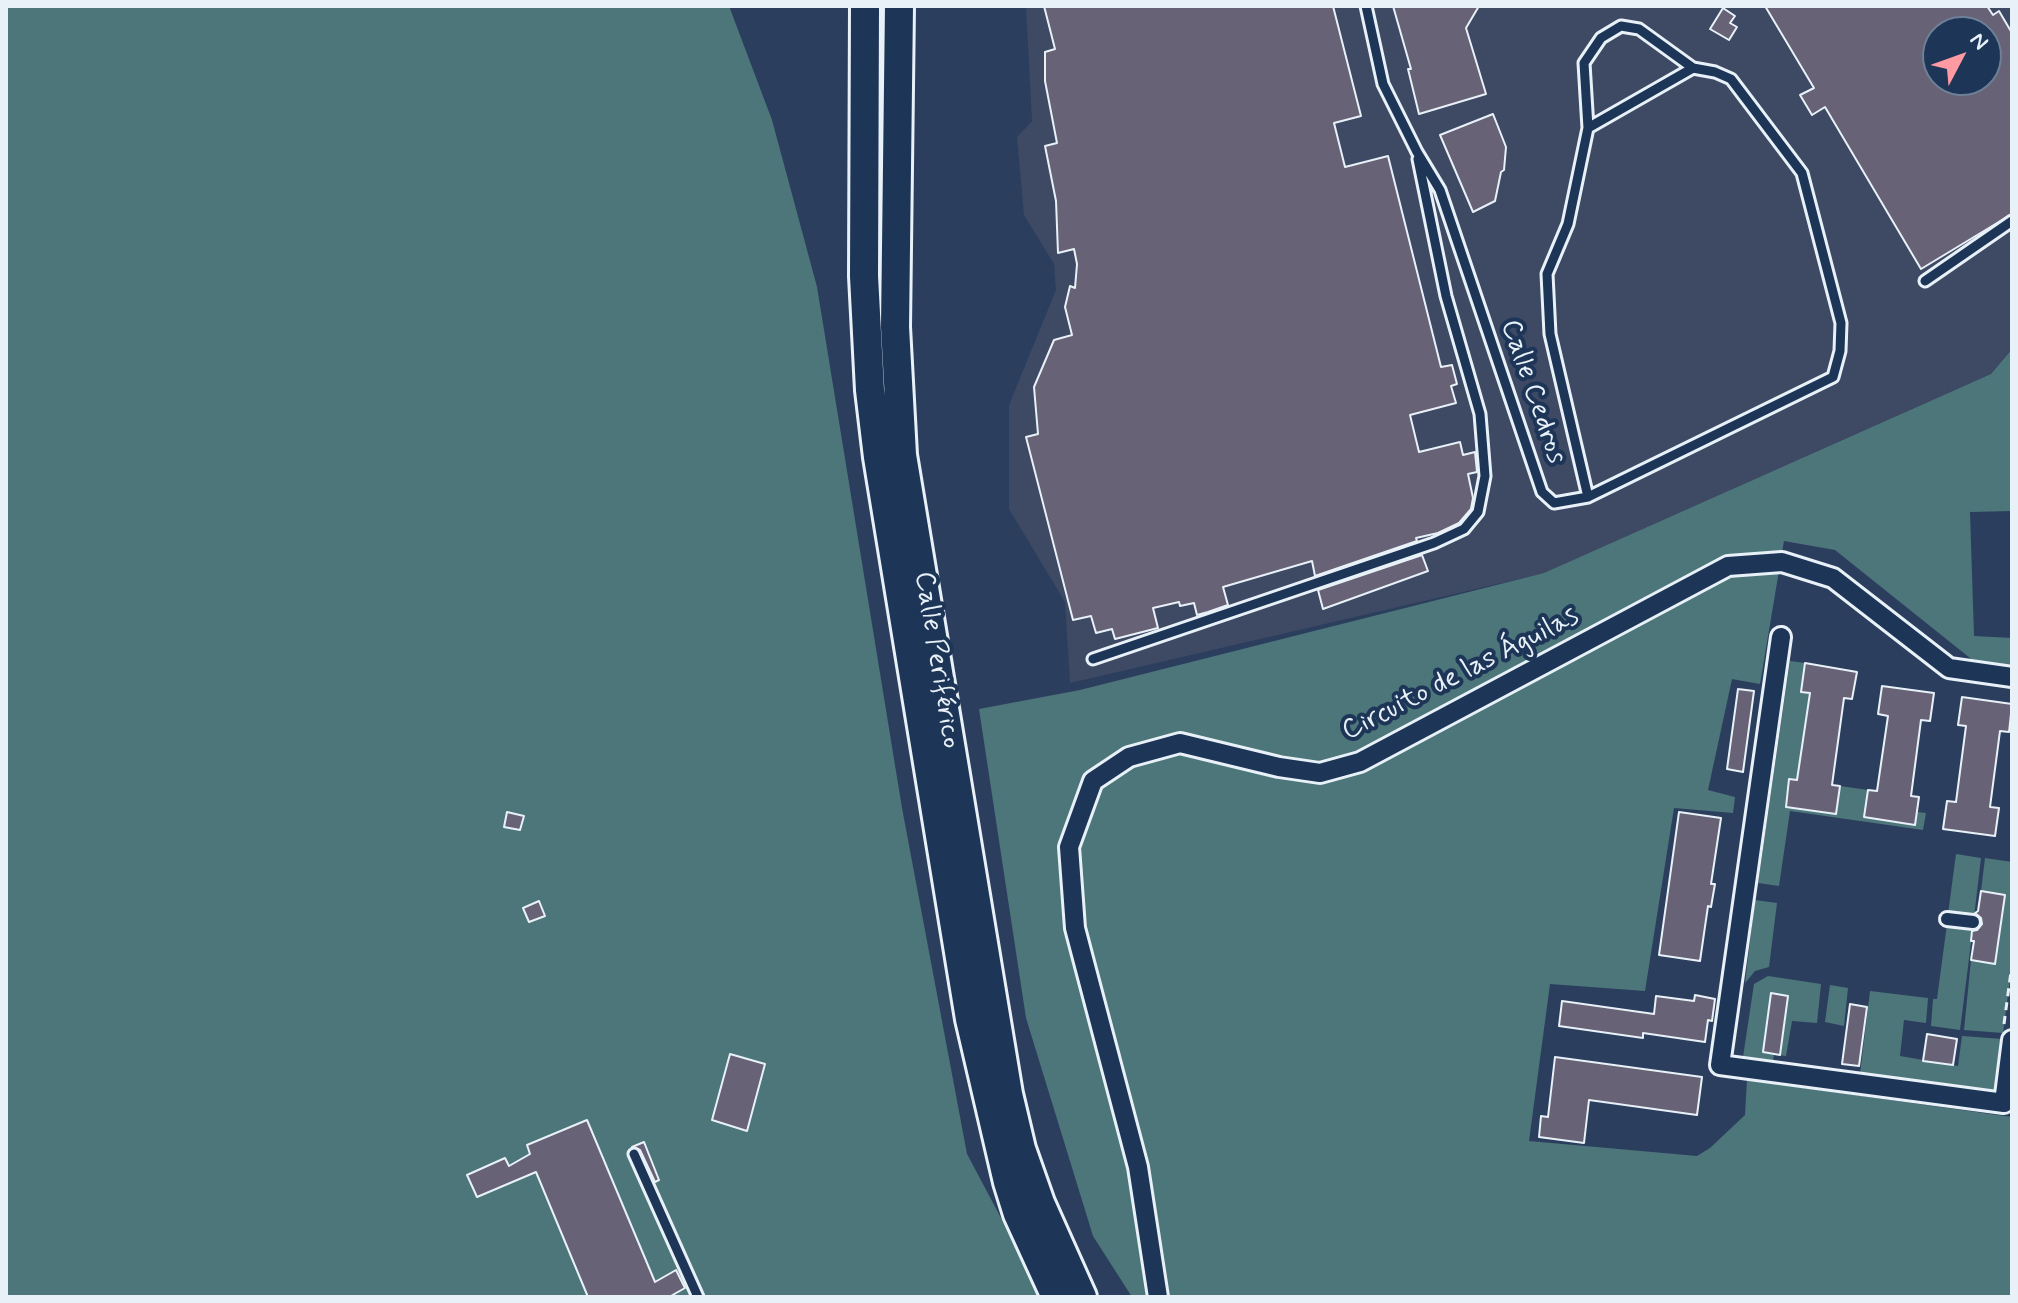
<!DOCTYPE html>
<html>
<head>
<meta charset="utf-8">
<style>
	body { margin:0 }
	#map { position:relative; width:2018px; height:1303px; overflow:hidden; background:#2c3e5d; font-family:Mynerve,sans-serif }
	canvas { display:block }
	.frame { position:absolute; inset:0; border:8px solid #e8f1f8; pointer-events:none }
	.north { position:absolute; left:1922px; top:16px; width:80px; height:80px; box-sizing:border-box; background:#1d3557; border:2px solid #6e8097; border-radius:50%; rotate:49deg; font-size:22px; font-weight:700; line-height:32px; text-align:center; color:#e8f1f8 }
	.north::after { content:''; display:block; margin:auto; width:28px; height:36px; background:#ff9aa2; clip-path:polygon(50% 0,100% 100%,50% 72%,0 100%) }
</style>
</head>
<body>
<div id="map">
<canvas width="2018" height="1303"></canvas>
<div class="frame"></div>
<div class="north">N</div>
</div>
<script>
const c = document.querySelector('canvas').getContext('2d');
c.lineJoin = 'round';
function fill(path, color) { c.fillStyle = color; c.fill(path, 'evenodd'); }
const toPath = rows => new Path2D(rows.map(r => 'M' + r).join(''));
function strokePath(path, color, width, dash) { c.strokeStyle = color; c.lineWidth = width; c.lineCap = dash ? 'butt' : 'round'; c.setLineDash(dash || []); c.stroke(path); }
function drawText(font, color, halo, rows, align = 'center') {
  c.font = font + ' Mynerve,sans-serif'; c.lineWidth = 8; c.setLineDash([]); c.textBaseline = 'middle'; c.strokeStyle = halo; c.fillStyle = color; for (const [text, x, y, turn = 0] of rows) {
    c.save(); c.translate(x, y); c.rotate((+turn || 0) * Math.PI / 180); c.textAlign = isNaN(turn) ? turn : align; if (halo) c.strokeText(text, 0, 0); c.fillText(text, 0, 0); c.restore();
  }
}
fill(toPath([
	[1026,6,2012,6,2012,348,1991,374,1545,573,1070,683,1065,602,1009,509,1009,405,1056,290,1054,264,1024,215,1017,137,1032,121],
	[1938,32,1986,32,1986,80,1938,80]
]), '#3e4964');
fill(toPath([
	[6,6,729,6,772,120,817,287,902,808,967,1154,1043,1297,6,1297],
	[2012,349,2012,511,1970,512,1974,636,2012,638,2012,670,1980,666,1835,550,1784,541,1760,684,1732,679,1708,790,1735,797,1733,813,1674,808,1645,991,1550,984,1529,1141,1697,1156,1710,1148,1745,1115,1747,1080,2012,1117,2012,1297,1132,1297,1093,1236,1026,1018,979,709,1080,690,1544,573,1991,374],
	[1790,661,1805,663,1801,692,1810,693,1797,780,1789,779,1786,806,1836,814,1840,786,1868,790,1865,817,1915,825,1917,812,1926,813,1923,830,1790,811,1779,886,1758,883],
	[1956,854,1981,858,1974,917,1948,914],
	[1985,858,2012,862,2012,964,2003,1033,1964,1030,1971,960,1995,963,2005,895,1981,891],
	[1755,900,1777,903,1769,967,1755,971,1745,983],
	[1947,924,1973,927,1960,1030,1931,1026,1933,999,1937,999],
	[1768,976,1821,984,1817,1023,1792,1021,1786,1056,1779,1055,1788,996,1763,1052,1774,1054,1773,1062,1743,1057,1754,984],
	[1830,985,1848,988,1844,1026,1825,1022],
	[1870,991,1928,998,1926,1023,1904,1020,1900,1056,1958,1066,1962,1036,2003,1039,1996,1093,1860,1074]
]), '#4d767b');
const building = toPath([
	[1044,6,1333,6,1361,116,1334,123,1345,167,1388,156,1441,367,1452,365,1457,384,1451,386,1456,403,1410,415,1419,452,1460,442,1463,455,1475,452,1477,472,1468,474,1473,498,1471,509,1459,523,1438,533,1416,538,1417,541,1315,576,1312,561,1223,587,1228,605,1208,612,1197,615,1194,603,1180,606,1179,602,1153,608,1158,628,1115,639,1112,629,1096,633,1091,616,1073,620,1026,437,1038,434,1034,387,1054,340,1072,335,1065,307,1070,286,1075,288,1077,264,1074,249,1058,253,1056,201,1045,146,1057,143,1045,81,1045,52,1055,49,1044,6],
	[1393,6,1479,6,1466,28,1486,94,1419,114,1408,69,1411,69,1393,6],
	[1765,6,1987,6,1993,15,1999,11,2012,33,2012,214,1921,269,1825,107,1812,115,1800,95,1814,88,1765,6],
	[1938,32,1986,32,1986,80,1938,80,1938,32],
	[1723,8,1735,16,1730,23,1737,27,1729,40,1710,29,1723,8],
	[1493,114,1506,147,1504,170,1501,172,1495,201,1473,212,1440,135,1493,114],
	[1422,555,1428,571,1323,609,1318,590,1422,555],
	[1805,663,1857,672,1852,699,1844,698,1832,785,1840,786,1836,814,1786,807,1789,779,1797,780,1810,693,1801,692,1805,663],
	[1882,686,1934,693,1930,721,1921,720,1911,796,1919,797,1915,825,1864,817,1868,790,1877,791,1888,716,1878,714,1882,686],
	[1738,689,1754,691,1743,772,1727,769,1738,689],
	[1962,697,2012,704,2009,732,2000,731,1990,807,1999,808,1995,836,1943,829,1947,801,1956,802,1966,726,1958,725,1962,697],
	[507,812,524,816,520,830,504,827,507,812],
	[1679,812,1721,818,1711,884,1715,884,1711,907,1708,906,1700,961,1659,955,1679,812],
	[1981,891,2005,895,1995,964,1971,960,1974,941,1971,941,1972,931,1977,930,1982,924,1981,918,1975,913,1978,911,1981,891],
	[539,901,545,916,529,922,523,908,539,901],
	[1771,993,1788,996,1780,1055,1763,1052,1771,993],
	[1695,995,1715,999,1712,1021,1708,1020,1705,1042,1643,1033,1643,1038,1559,1026,1562,1001,1654,1014,1656,996,1694,1001,1695,995],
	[1850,1004,1867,1007,1859,1066,1842,1064,1850,1004],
	[1927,1034,1957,1039,1953,1065,1923,1061,1927,1034],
	[730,1054,765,1064,747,1131,712,1120,730,1054],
	[1555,1057,1702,1077,1697,1115,1589,1100,1584,1143,1539,1137,1541,1116,1548,1117,1555,1057],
	[587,1120,655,1282,676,1270,685,1288,669,1297,588,1297,536,1172,477,1197,467,1175,505,1158,509,1166,530,1154,527,1145,587,1120],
	[644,1142,659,1180,655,1182,640,1150,632,1147,644,1142]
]);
fill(building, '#676276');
strokePath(building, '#e8f1f8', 2);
const service = toPath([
	[1366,6,1383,84,1417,152,1440,190,1542,492,1554,503,1588,497,1833,377,1840,351,1841,323,1802,173,1731,79,1715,72,1693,68,1639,29,1621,26,1601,38,1584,63,1588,128,1568,224,1547,274,1550,334,1588,497],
	[1588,128,1693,68],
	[1925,281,2012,221],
	[1093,659,1434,543,1464,529,1478,512,1485,476,1480,414,1446,296,1418,159],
	[634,1154,698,1297]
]);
const pedestrian = toPath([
	[1947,919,1973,922]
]);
const minor = toPath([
	[1781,637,1720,1065,2004,1103,2012,1040],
	[1158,1297,1138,1167,1075,928,1069,847,1093,781,1129,757,1180,743,1279,767,1320,773,1360,762,1728,566,1782,562,1833,578,1949,668,2012,677]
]);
const trunk = toPath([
	[865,6,864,276,870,390,878,457,970,1019,1008,1182,1018,1214,1056,1297],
	[899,6,895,327,902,455,1008,1094,1021,1149,1040,1203,1082,1297]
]);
strokePath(service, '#e8f1f8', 15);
strokePath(pedestrian, '#e8f1f8', 18);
strokePath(minor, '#e8f1f8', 24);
strokePath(trunk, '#e8f1f8', 34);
strokePath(toPath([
	[2004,1024,2012,964]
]), '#e8f1f8', 3, [8, 6]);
strokePath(service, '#1d3557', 9);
strokePath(pedestrian, '#1d3557', 12);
strokePath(minor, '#1d3557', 18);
strokePath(trunk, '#1d3557', 28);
drawText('28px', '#e8f1f8', '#1d3557', [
	["Calle Cedros",1532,392,71],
	["Calle Periférico",936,660,81],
	["Circuito de las Águilas",1461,675,-27]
]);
</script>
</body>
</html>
